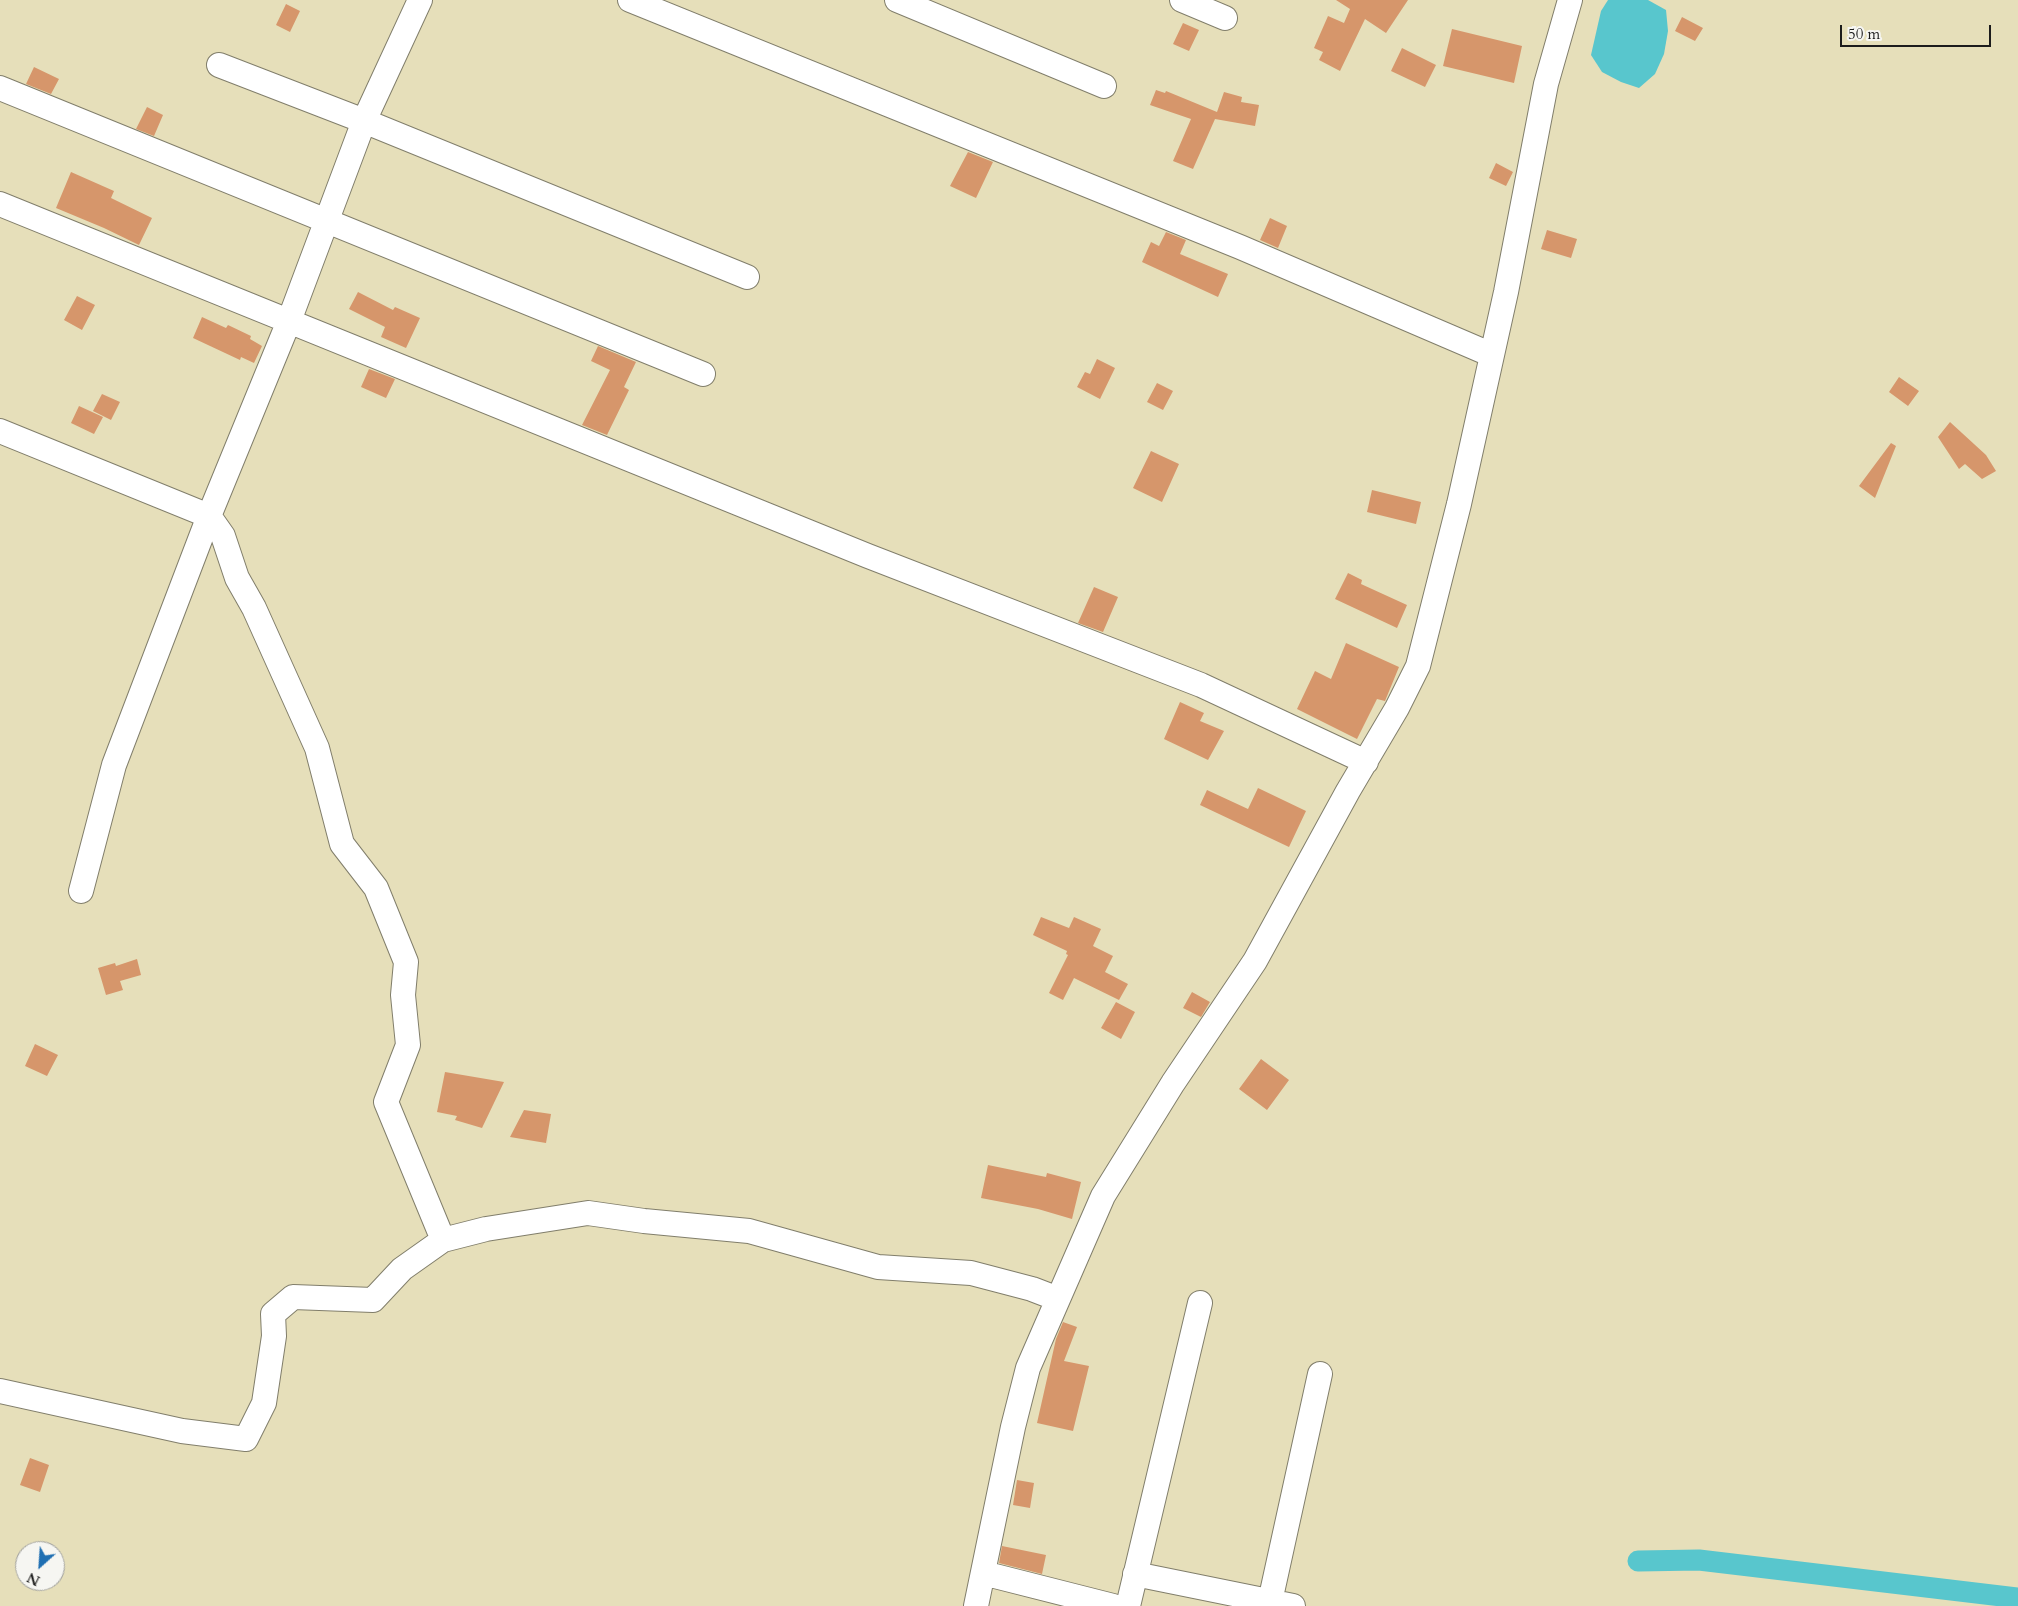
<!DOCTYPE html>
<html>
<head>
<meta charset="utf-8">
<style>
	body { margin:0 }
	#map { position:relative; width:2018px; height:1606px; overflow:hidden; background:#e6dfba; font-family:Cardo,serif }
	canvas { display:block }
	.north { position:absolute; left:15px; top:1541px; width:50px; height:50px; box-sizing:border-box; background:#f6f6f2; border:1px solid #9f9f9c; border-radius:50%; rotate:206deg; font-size:14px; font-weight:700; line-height:20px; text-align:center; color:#1c1c1c }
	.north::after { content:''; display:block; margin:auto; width:18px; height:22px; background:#1f6fb2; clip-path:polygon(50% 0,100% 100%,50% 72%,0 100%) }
	.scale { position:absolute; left:1840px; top:25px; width:151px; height:22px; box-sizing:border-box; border:2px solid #1c1c1c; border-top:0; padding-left:6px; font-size:15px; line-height:18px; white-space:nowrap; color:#1c1c1c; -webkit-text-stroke:4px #f6f6f2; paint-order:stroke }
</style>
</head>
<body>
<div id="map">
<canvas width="2018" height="1606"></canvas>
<div class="north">N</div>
<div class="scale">50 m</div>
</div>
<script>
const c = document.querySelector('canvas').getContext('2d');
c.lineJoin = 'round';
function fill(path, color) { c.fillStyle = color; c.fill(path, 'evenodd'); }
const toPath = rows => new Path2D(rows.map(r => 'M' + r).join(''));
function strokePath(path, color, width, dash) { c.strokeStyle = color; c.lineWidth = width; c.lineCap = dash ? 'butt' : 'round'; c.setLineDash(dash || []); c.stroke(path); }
fill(toPath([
	[1608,0,1648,0,1666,10,1668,31,1664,54,1655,74,1639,88,1621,82,1602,72,1591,55,1601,11]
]), '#58c6cd');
strokePath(toPath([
	[1638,1561,1699,1560,2018,1598]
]), '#58c6cd', 21);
fill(toPath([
	[1336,0,1408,0,1386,33,1365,19,1340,71,1319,60,1323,52,1314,48,1328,16,1344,23,1350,9],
	[286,4,300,11,290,32,276,25],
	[1682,17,1703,28,1695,41,1675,31],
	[1183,23,1199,30,1189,51,1173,44],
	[1452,29,1522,46,1514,83,1443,66],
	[1402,48,1436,65,1425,87,1391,71],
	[34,67,59,79,51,94,26,84],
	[1156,90,1165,93,1166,91,1217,112,1224,92,1242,97,1241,102,1259,105,1255,126,1215,119,1193,169,1173,161,1191,119,1150,105],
	[147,107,163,115,154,136,136,129],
	[968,152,993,162,976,198,950,186],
	[1496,163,1513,172,1506,186,1489,178],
	[71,172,114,191,111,198,152,218,139,245,104,228,56,208],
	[1270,218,1287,226,1278,248,1260,240],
	[1547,230,1577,239,1571,258,1541,249],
	[1166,232,1186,240,1180,254,1228,274,1218,297,1142,262,1151,242,1159,246],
	[358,292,393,310,395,307,420,318,406,348,381,337,385,327,349,309],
	[77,296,95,305,82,330,64,320],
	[202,317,226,328,228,325,251,336,250,339,262,346,254,363,241,357,240,360,193,338],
	[598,346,636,362,624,387,629,390,607,435,582,425,610,370,591,361],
	[1097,359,1115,368,1100,399,1077,387,1085,372,1090,374],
	[369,369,395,379,386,398,361,387],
	[1899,377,1919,391,1908,406,1889,392],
	[1157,383,1173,391,1163,410,1147,402],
	[102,394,120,402,111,420,93,411],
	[79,406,103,417,94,434,71,423],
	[1950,422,1986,455,1996,471,1982,479,1965,464,1959,469,1938,437],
	[1891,443,1896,446,1875,498,1859,486],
	[1151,451,1179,464,1162,502,1133,488],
	[1372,490,1421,502,1416,524,1367,512],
	[1348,573,1362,580,1361,584,1407,605,1397,628,1335,599],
	[1094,587,1118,597,1103,632,1078,623],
	[1346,643,1399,667,1385,701,1377,699,1357,739,1297,709,1315,671,1331,679],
	[1180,702,1204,713,1200,721,1224,731,1208,760,1164,739],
	[1258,788,1306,811,1289,847,1200,805,1207,790,1248,809],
	[1041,917,1069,928,1074,917,1101,929,1093,946,1113,956,1105,972,1128,984,1119,1000,1074,978,1063,1000,1049,993,1068,955,1066,954,1067,951,1033,935],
	[137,959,141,975,120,981,123,990,106,995,98,968,115,963,116,966],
	[1192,992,1210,1002,1201,1017,1183,1008],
	[1116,1002,1135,1012,1121,1039,1101,1028],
	[35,1044,58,1055,47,1076,25,1066],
	[1261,1059,1289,1080,1267,1110,1239,1089],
	[445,1072,504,1082,482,1128,455,1120,457,1116,437,1112],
	[524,1110,551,1114,546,1143,510,1137],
	[988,1165,1046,1177,1047,1173,1081,1182,1072,1219,1038,1209,981,1198],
	[1063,1322,1077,1327,1064,1361,1089,1366,1073,1431,1037,1423,1056,1339],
	[30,1458,49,1465,40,1492,20,1485],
	[1017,1480,1034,1483,1030,1508,1013,1505],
	[1002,1546,1046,1555,1042,1574,999,1563]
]), '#d6966b');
const minor = toPath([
	[630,0,1240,247,1492,355],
	[897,0,1104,86],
	[1182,0,1225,18],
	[219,65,364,121,747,277],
	[0,88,703,374],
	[0,204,868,556,1201,685,1366,762],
	[0,431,209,516,223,536,237,578,254,608,317,748,342,844,376,888,406,962,403,995,408,1045,386,1102,443,1240],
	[81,891,114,765,209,516,289,321,364,121,420,0],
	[0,1391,182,1431,246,1439,264,1403,274,1336,273,1314,293,1297,373,1300,402,1269,443,1240,486,1229,588,1213,644,1221,749,1231,878,1267,971,1273,1032,1289,1058,1299],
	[983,1573,1113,1606],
	[1135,1574,1293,1606],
	[976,1606,1013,1427,1028,1368,1103,1196,1173,1083,1255,961,1348,791,1397,708,1418,666,1459,504,1506,292,1546,84,1570,0],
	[1128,1606,1200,1303],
	[1269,1606,1320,1374]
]);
strokePath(minor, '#817e6b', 26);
strokePath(minor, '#fff', 24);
</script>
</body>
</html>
